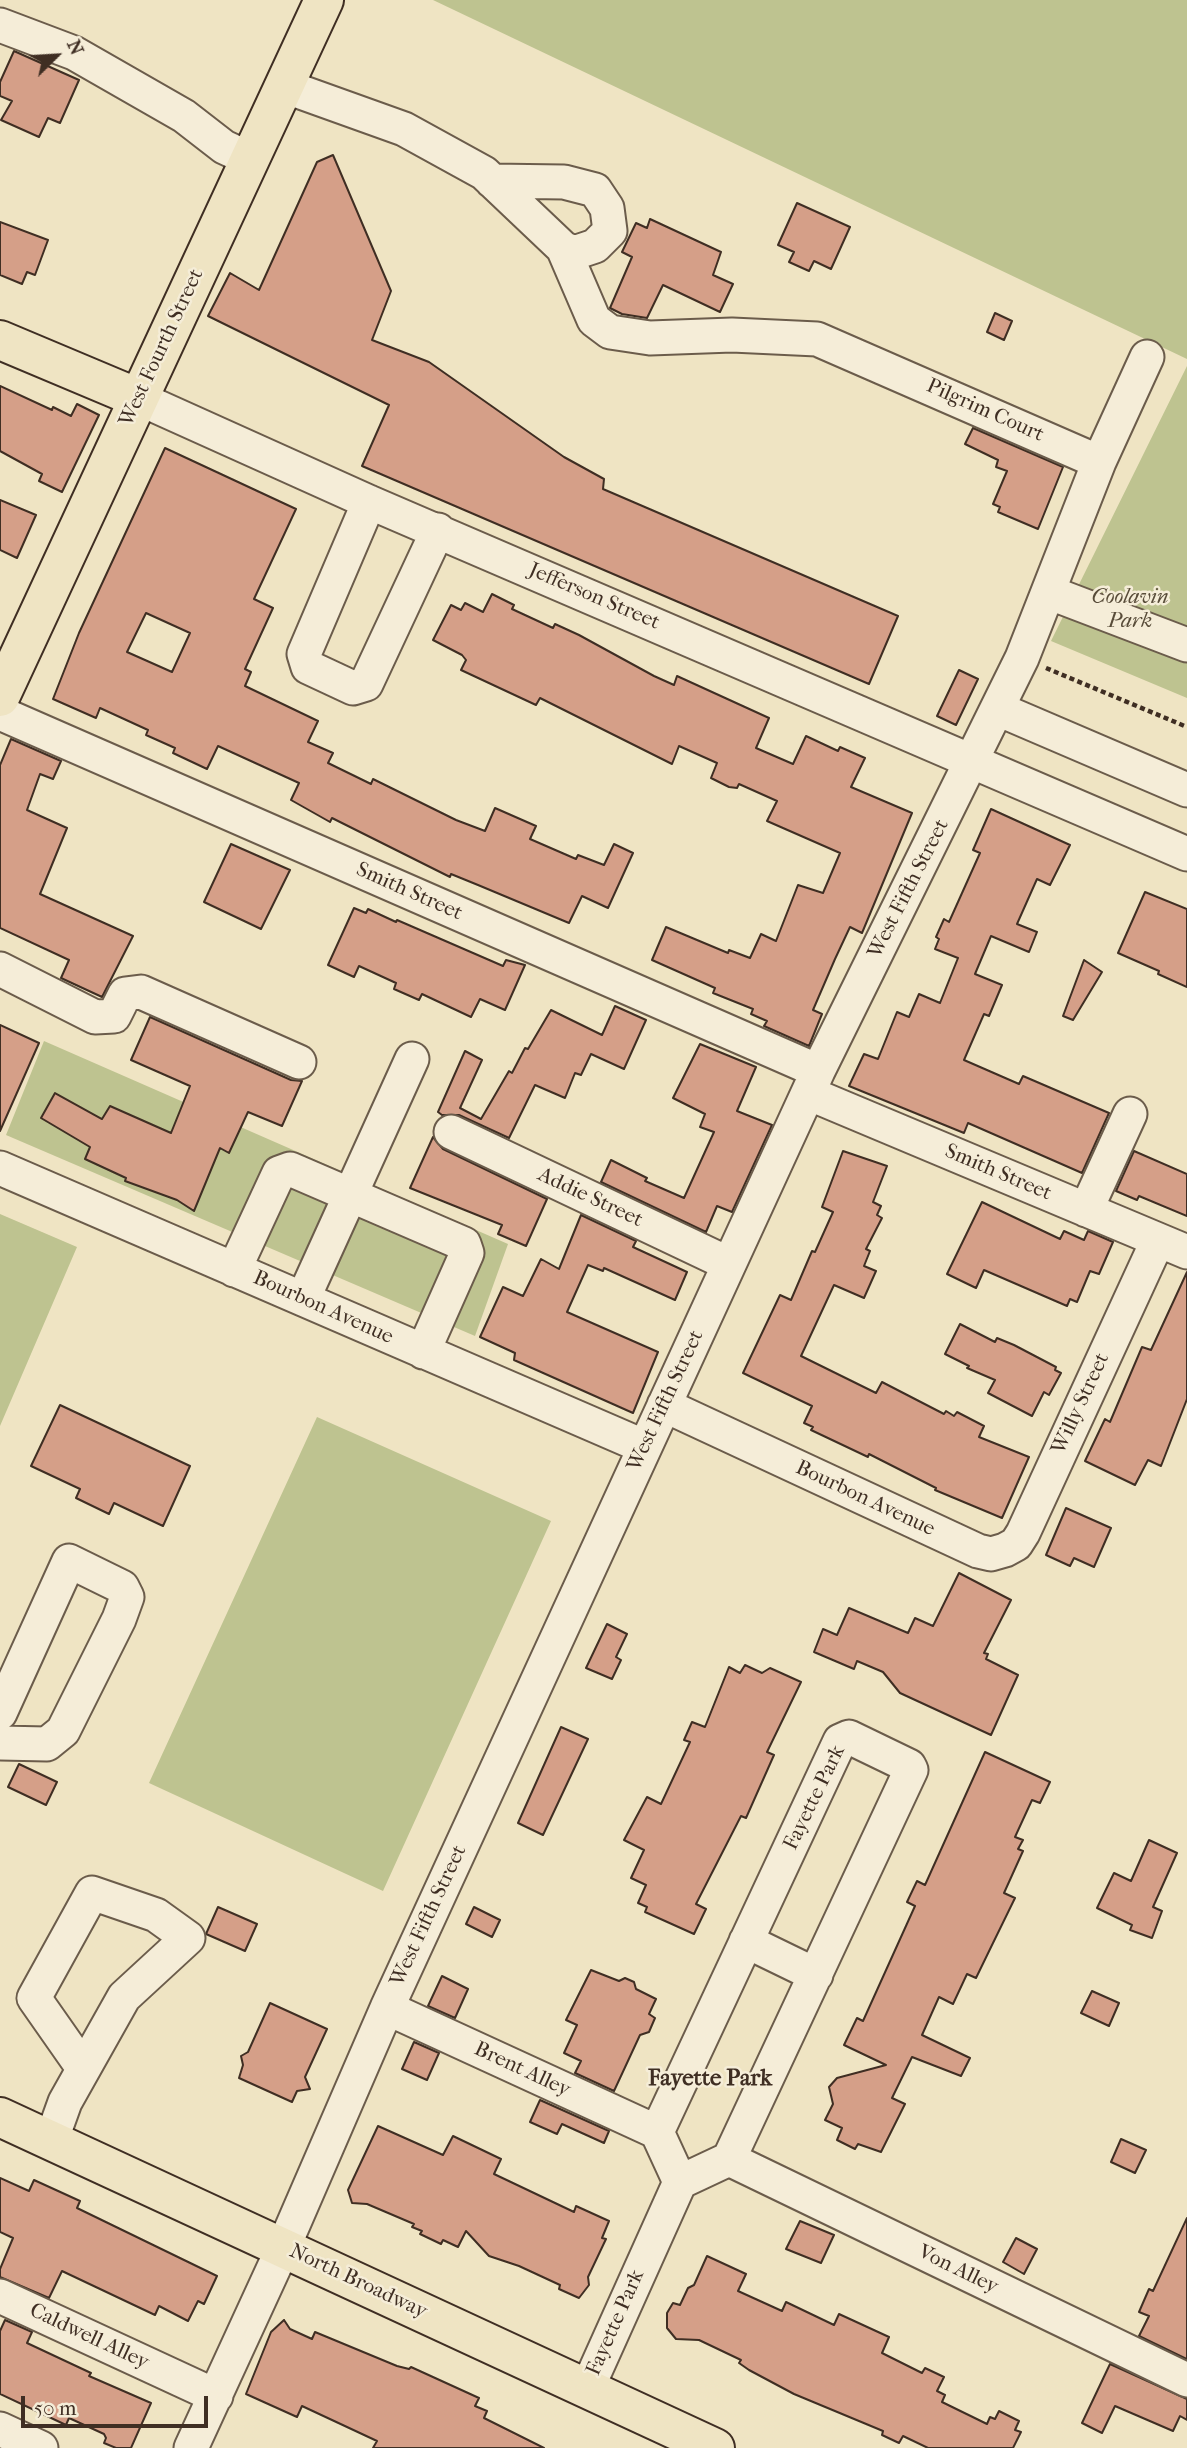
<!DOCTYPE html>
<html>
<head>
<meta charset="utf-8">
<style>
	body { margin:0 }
	#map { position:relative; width:1187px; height:2448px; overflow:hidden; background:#efe4c3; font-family:"IM FELL French Canon",serif }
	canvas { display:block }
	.north { position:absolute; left:21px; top:21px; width:70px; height:70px; -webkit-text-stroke:5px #f5edd8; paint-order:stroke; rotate:66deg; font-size:19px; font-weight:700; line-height:28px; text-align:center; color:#3f2e23 }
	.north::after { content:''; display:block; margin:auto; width:24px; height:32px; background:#3f2e23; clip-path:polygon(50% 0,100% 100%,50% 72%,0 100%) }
	.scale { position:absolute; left:21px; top:2396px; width:187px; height:32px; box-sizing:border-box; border:4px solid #3f2e23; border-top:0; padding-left:9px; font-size:21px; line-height:24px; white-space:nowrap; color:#3f2e23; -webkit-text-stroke:5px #f5edd8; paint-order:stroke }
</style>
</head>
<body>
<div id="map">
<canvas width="1187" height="2448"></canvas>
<div class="north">N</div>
<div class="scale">50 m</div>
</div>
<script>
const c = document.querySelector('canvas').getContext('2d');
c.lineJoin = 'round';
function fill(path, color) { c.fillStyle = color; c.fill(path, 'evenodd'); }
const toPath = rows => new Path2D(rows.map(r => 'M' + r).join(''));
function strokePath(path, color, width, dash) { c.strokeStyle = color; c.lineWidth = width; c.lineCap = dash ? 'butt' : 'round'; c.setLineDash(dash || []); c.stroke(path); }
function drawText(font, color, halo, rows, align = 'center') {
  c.font = font + ' "IM FELL French Canon",serif'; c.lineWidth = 5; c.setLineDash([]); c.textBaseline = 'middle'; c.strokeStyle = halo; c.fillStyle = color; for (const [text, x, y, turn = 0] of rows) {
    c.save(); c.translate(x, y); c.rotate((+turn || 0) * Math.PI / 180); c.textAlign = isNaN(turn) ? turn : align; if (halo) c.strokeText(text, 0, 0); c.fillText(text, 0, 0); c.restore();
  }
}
fill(toPath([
	[433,0,1187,0,1187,359],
	[1187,366,1187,698,1051,641],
	[44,1041,508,1244,475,1336,6,1135],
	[0,1214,77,1247,0,1426],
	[317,1417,551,1521,383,1891,149,1783]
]), '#bec390');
const building = toPath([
	[14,51,79,80,60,123,48,118,39,137,1,120,12,101,0,96,0,82,14,51],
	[333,155,391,291,372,340,429,362,564,457,604,479,603,489,898,616,869,684,362,466,389,405,208,316,230,273,259,290,317,162,333,155],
	[797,203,850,227,831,269,814,261,809,271,789,262,794,252,778,245,797,203],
	[650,219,721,252,713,275,733,284,720,312,663,285,647,318,622,314,610,308,632,257,622,252,636,223,647,228,650,219],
	[0,222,48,240,35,275,27,272,22,284,0,275,0,222],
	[995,313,1012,321,1004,340,987,332,995,313],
	[0,386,52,410,53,407,71,416,77,404,99,415,62,492,39,481,42,474,0,451,0,386],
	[973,428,1063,467,1038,529,998,512,1000,507,993,504,1007,471,996,467,998,460,965,444,973,428],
	[165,448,296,509,254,599,273,608,245,669,251,672,245,686,318,721,308,742,333,753,328,763,371,784,373,779,456,820,485,831,495,808,536,826,530,839,576,859,578,855,604,865,614,844,633,853,608,908,582,896,569,923,478,885,451,874,450,877,332,818,330,822,291,800,299,783,218,746,207,769,173,753,175,748,146,735,148,730,100,708,96,718,53,699,79,633,165,448],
	[146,613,190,633,172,672,127,652,146,613],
	[0,500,36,515,17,558,0,550,0,500],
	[492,594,514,605,512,609,553,628,555,624,579,635,654,676,674,685,677,676,769,718,756,748,793,764,806,736,838,751,840,747,865,758,851,787,912,813,862,933,850,927,835,959,813,1010,822,1014,809,1046,764,1026,767,1021,751,1014,753,1009,713,993,715,988,652,960,666,927,728,953,729,950,750,958,761,934,776,941,798,885,823,893,840,853,767,821,777,801,739,784,737,788,729,787,711,778,717,763,679,746,672,764,540,698,536,705,461,670,466,660,462,655,433,640,451,605,461,610,465,603,483,612,492,594],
	[959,670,978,679,956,725,937,716,959,670],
	[11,739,61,761,53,779,40,774,27,810,67,828,40,894,133,936,102,997,61,978,69,960,0,928,0,765,11,739],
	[991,809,1070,845,1050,885,1037,879,1017,924,1037,932,1029,952,991,936,975,974,1002,985,989,1016,984,1014,964,1060,1019,1084,1023,1076,1109,1113,1082,1173,968,1123,964,1133,849,1086,864,1054,878,1059,897,1012,909,1017,919,994,940,1003,958,958,935,949,939,939,936,937,944,919,949,922,980,853,973,850,991,809],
	[231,844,290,870,261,929,204,902,231,844],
	[1145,892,1187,909,1187,987,1158,974,1159,971,1118,953,1145,892],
	[354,908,366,913,368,909,396,922,397,920,503,966,506,960,525,965,505,1010,480,999,471,1017,422,994,419,1000,394,989,396,983,359,966,354,977,328,965,354,908],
	[1084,960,1102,972,1073,1020,1063,1016,1084,960],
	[615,1006,646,1020,624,1069,591,1054,581,1075,575,1073,565,1098,535,1085,509,1138,459,1115,442,1115,438,1112,465,1051,482,1060,460,1108,481,1119,509,1071,512,1073,525,1048,528,1049,551,1010,602,1035,615,1006],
	[150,1017,291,1080,302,1081,282,1126,248,1112,229,1153,220,1148,194,1211,177,1200,125,1181,126,1178,85,1159,90,1147,41,1118,55,1093,102,1119,110,1106,171,1133,190,1086,131,1060,150,1017],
	[0,1025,39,1043,0,1131,0,1025],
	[700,1044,756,1067,737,1111,772,1125,732,1212,717,1206,706,1232,601,1182,611,1160,647,1178,645,1181,684,1198,714,1132,700,1127,705,1114,673,1098,700,1044],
	[433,1137,443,1149,547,1199,526,1246,498,1234,502,1225,410,1188,433,1137],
	[843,1151,887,1166,873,1202,881,1206,877,1215,882,1218,866,1249,870,1251,864,1266,876,1271,864,1298,834,1285,801,1356,876,1393,882,1382,944,1414,946,1411,954,1416,957,1412,984,1426,979,1437,1029,1457,1002,1518,935,1490,936,1488,869,1454,868,1457,811,1430,813,1427,804,1423,812,1406,743,1373,780,1295,791,1300,812,1251,815,1252,833,1212,822,1207,843,1151],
	[1134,1151,1187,1174,1187,1216,1139,1196,1137,1200,1116,1191,1134,1151],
	[982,1202,1060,1239,1064,1231,1084,1240,1088,1231,1113,1242,1099,1274,1090,1271,1077,1302,1070,1299,1067,1306,984,1270,976,1288,947,1274,982,1202],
	[581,1215,636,1241,633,1247,687,1272,675,1300,604,1268,603,1271,588,1265,567,1312,658,1352,633,1413,514,1360,515,1353,480,1337,503,1287,523,1296,541,1259,559,1269,581,1215],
	[1187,1272,1187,1399,1161,1466,1148,1460,1135,1485,1085,1461,1105,1419,1110,1422,1142,1347,1151,1350,1187,1272],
	[960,1324,995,1342,997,1338,1014,1345,1056,1367,1055,1370,1061,1373,1049,1395,1044,1392,1032,1416,988,1393,995,1380,967,1368,969,1366,945,1354,960,1324],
	[60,1405,190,1466,163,1526,114,1503,109,1514,76,1498,80,1489,31,1466,60,1405],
	[1066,1508,1111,1528,1094,1567,1074,1558,1070,1566,1046,1555,1066,1508],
	[959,1573,1011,1600,984,1653,988,1654,986,1659,1018,1675,991,1735,900,1693,883,1672,857,1661,854,1669,814,1652,823,1629,837,1635,849,1608,908,1633,915,1618,933,1626,959,1573],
	[607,1624,627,1634,616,1657,621,1660,612,1679,586,1668,607,1624],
	[745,1665,762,1673,770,1668,801,1682,767,1752,774,1755,746,1818,741,1816,696,1904,706,1909,694,1934,645,1912,647,1907,638,1903,646,1885,631,1878,644,1850,624,1840,647,1797,661,1804,690,1742,684,1740,692,1722,705,1727,729,1667,740,1673,745,1665],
	[561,1727,588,1739,543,1835,518,1823,561,1727],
	[985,1752,1050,1782,1040,1803,1032,1800,1015,1837,1023,1840,1018,1849,1023,1851,1004,1893,1015,1898,993,1943,976,1978,967,1974,953,2004,939,1997,922,2035,970,2058,961,2076,912,2057,892,2098,905,2104,881,2152,858,2144,855,2149,837,2140,842,2128,825,2120,833,2104,829,2087,837,2078,886,2065,844,2045,857,2018,863,2021,915,1906,907,1902,917,1881,925,1885,985,1752],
	[19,1764,57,1782,46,1805,8,1787,19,1764],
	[1149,1840,1177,1853,1153,1907,1162,1911,1152,1938,1130,1930,1132,1925,1097,1908,1114,1873,1131,1881,1149,1840],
	[218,1907,257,1924,245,1951,206,1934,218,1907],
	[474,1907,500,1920,492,1937,466,1924,474,1907],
	[591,1970,619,1981,625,1978,634,1982,636,1989,656,1999,649,2014,655,2018,649,2032,640,2035,614,2091,575,2073,581,2061,564,2053,577,2025,566,2020,591,1970],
	[442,1976,468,1989,455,2018,428,2006,442,1976],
	[1092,1991,1119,2003,1109,2026,1081,2013,1092,1991],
	[270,2003,327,2029,305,2077,310,2089,297,2091,292,2102,239,2078,243,2065,241,2056,248,2052,270,2003],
	[414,2042,439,2053,427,2080,402,2069,414,2042],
	[540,2100,609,2131,604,2143,562,2124,557,2134,530,2122,540,2100],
	[378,2126,443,2155,453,2136,501,2159,494,2174,574,2212,576,2206,609,2221,602,2238,606,2239,588,2277,589,2285,579,2298,559,2289,560,2285,519,2266,489,2256,466,2231,458,2247,443,2240,441,2244,420,2234,422,2231,412,2227,414,2224,367,2204,352,2203,348,2190,378,2126],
	[1121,2139,1146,2150,1135,2173,1111,2162,1121,2139],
	[0,2178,29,2191,34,2180,80,2201,77,2208,217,2276,204,2304,198,2301,188,2321,159,2306,155,2315,62,2271,49,2298,0,2277,0,2269,13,2238,0,2232,0,2178],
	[1187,2218,1187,2359,1139,2336,1149,2316,1139,2312,1149,2289,1153,2291,1187,2218],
	[800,2221,834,2235,821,2263,786,2249,800,2221],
	[1016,2238,1037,2249,1024,2274,1003,2262,1016,2238],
	[707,2256,746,2274,738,2291,782,2311,786,2302,834,2325,839,2314,889,2337,882,2353,922,2373,925,2368,944,2377,937,2391,945,2395,942,2402,987,2424,990,2417,995,2419,999,2411,1019,2421,1015,2430,1021,2432,1013,2448,928,2448,903,2436,899,2443,882,2435,883,2431,794,2394,749,2370,739,2363,741,2360,699,2340,676,2339,667,2328,667,2313,673,2303,680,2305,688,2288,694,2285,707,2256],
	[5,2320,32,2332,27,2343,91,2373,89,2376,151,2403,131,2448,116,2448,104,2443,106,2438,104,2434,69,2418,66,2425,0,2394,0,2331,5,2320],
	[284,2320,290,2329,312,2339,315,2332,397,2366,409,2369,411,2367,479,2398,475,2406,487,2411,484,2418,544,2448,373,2448,377,2441,302,2406,297,2417,246,2394,271,2332,284,2320],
	[1110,2364,1187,2399,1187,2420,1180,2416,1173,2431,1115,2406,1102,2433,1082,2423,1110,2364]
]);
fill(building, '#d59f88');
strokePath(building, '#3f2e23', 2);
const minor = toPath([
	[0,25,74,53,184,116,224,147,250,159],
	[284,86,404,129,484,173,563,248,574,253,595,246,610,231,607,208,595,190,564,182,492,181],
	[563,248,594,320,610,332,650,338,732,335,817,339,1099,462],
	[138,398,369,502,1187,854],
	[369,502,304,654,308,667,353,688,366,684,438,530],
	[1048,592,1187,645],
	[998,709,1187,790],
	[0,713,818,1071],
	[0,969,95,1017,114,1016,125,994,141,992,299,1062],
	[808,1093,1187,1252],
	[451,1132,729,1264],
	[0,1168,645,1447],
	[1086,1210,1130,1114],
	[234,1270,279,1173,290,1169,464,1244,467,1253,423,1352],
	[303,1299,412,1059],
	[664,1405,978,1551,991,1554,1005,1550,1016,1544,1023,1533,1158,1240],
	[0,1713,69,1561,122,1587,127,1597,119,1619,63,1731,47,1744,0,1743],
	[746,1941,816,1975],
	[387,2008,657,2132],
	[51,2141,65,2102,124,1997,188,1938,156,1915,92,1893,34,1998,83,2068],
	[729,2159,1187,2380],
	[0,2296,216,2396],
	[587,2389,680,2182,729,2159,911,1770,909,1766,849,1737,840,1741,657,2132,680,2182],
	[0,2429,41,2448],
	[191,2448,283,2248,387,2008,818,1071,1022,658,1099,462,1147,357]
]);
const major = toPath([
	[0,340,138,398],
	[0,697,324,0],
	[0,2117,715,2448]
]);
strokePath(minor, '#6b5c4b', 37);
strokePath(major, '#3f2e23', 42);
strokePath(toPath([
	[1046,668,1187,727]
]), '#3f2e23', 4.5, [5, 3.5]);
strokePath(minor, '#f5edd8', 33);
strokePath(major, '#efe4c3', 38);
drawText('21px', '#3f2e23', '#f5edd8', [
	["West Fourth Street",162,348,-65],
	["Pilgrim Court",985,411,24],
	["Jefferson Street",594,597,23],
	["West Fifth Street",909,889,-63],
	["Smith Street",409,892,24],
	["Smith Street",998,1173,23],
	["Addie Street",590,1198,25],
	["Bourbon Avenue",323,1308,24],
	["West Fifth Street",666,1401,-65],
	["Willy Street",1081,1404,-65],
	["Bourbon Avenue",865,1499,25],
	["Fayette Park",815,1798,-64],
	["West Fifth Street",429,1916,-65],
	["Brent Alley",522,2070,25],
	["Von Alley",958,2270,26],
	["North Broadway",358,2282,25],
	["Fayette Park",616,2323,-66],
	["Caldwell Alley",89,2337,25]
]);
drawText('italic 21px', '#584c39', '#f5edd8', [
	["Coolavin",1130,598],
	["Park",1130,622]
]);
drawText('bold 23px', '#3f2e23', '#f5edd8', [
	["Fayette Park",710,2079]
]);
</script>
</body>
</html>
